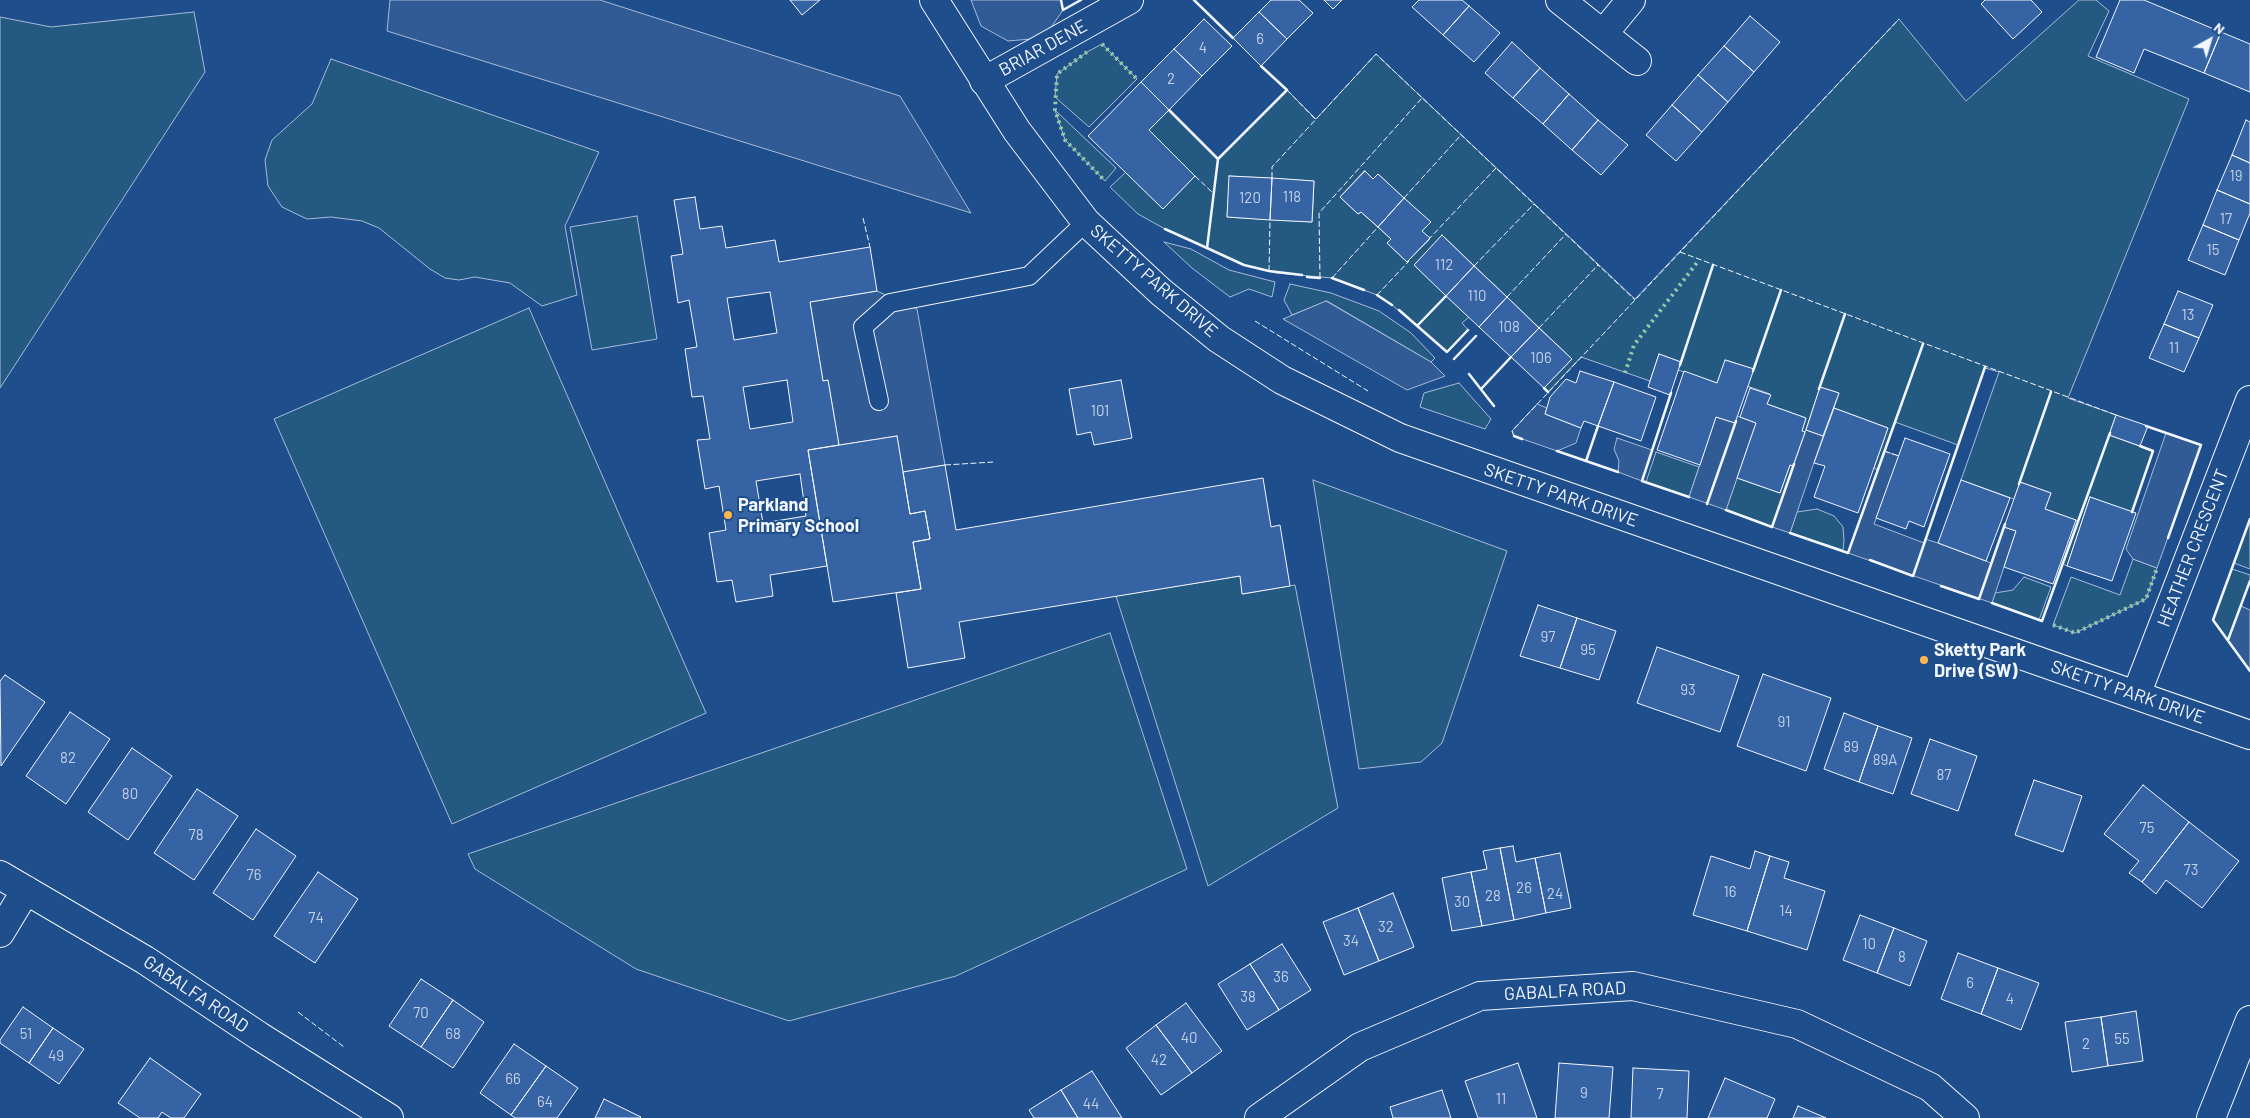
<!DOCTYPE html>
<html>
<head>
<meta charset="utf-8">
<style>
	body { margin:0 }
	#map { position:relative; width:2250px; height:1118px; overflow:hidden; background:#1f4e8c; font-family:Barlow,sans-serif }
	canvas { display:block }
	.north { position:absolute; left:2185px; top:15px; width:50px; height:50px; -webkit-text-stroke:4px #1f4e8c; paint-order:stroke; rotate:39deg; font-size:14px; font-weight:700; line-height:20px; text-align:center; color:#f2f6ff }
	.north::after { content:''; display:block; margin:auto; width:18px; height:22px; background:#f2f6ff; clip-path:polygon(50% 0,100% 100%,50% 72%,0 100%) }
</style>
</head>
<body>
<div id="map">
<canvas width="2250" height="1118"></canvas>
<div class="north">N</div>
</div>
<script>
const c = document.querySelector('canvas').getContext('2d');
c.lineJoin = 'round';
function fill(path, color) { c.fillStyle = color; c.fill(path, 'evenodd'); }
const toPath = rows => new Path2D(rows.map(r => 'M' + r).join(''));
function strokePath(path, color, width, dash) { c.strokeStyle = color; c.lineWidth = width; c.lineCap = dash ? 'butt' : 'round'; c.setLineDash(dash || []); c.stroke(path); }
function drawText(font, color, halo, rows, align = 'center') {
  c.font = font + ' Barlow,sans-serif'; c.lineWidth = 4; c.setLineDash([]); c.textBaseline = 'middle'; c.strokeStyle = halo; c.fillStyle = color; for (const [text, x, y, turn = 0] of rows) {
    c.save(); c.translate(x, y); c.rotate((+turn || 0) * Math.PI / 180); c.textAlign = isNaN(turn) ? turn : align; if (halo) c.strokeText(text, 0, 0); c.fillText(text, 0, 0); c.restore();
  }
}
const green = toPath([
	[2079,0,2096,0,2109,11,2088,56,2189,99,2068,398,2116,415,2109,435,2153,451,2132,512,2090,497,2067,566,2063,564,2078,521,2045,509,2051,493,2020,482,2014,499,1961,480,1999,372,1985,368,1958,445,1895,422,1878,470,1874,468,1888,428,1834,408,1839,393,1820,387,1805,432,1802,431,1806,418,1767,404,1770,394,1747,386,1753,369,1726,360,1717,383,1678,370,1681,362,1659,354,1650,381,1581,357,1548,392,1544,388,1572,359,1443,236,1414,265,1469,317,1462,323,1468,330,1447,352,1392,305,1377,295,1332,278,1276,273,1244,265,1165,229,1138,214,1110,187,1126,172,1163,209,1195,176,1149,130,1169,110,1218,159,1287,90,1316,119,1376,54,1635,299,1899,19,1966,101,2079,0],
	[1364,171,1373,179,1378,174,1430,222,1422,231,1430,239,1407,262,1387,243,1391,239,1361,212,1358,214,1340,197,1364,171],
	[1230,176,1314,181,1312,222,1227,217,1230,176],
	[194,12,205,72,0,388,0,17,51,27,194,12],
	[1102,44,1137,79,1089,127,1055,97,1057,74,1087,52,1102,44],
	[331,59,599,152,565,226,577,295,542,306,510,283,475,277,459,280,445,278,430,269,379,228,362,221,331,217,307,219,282,207,268,186,265,160,272,140,312,104,331,59],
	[1055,110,1116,168,1105,181,1065,140,1055,110],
	[637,216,657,339,592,350,570,227,637,216],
	[1164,242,1191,249,1229,270,1275,282,1272,297,1249,289,1230,297,1192,268,1164,242],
	[1290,284,1331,293,1379,311,1411,333,1435,358,1431,362,1327,301,1292,315,1284,300,1290,284],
	[529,308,706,713,452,824,274,419,529,308],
	[1459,383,1491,419,1485,429,1420,407,1424,393,1459,383],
	[1656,452,1699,467,1689,497,1646,482,1656,452],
	[1790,465,1793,466,1772,527,1726,510,1737,478,1780,493,1790,465],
	[1313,480,1507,551,1442,743,1421,762,1359,769,1313,480],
	[1817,509,1834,516,1843,527,1844,541,1843,550,1790,533,1797,512,1817,509],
	[2250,519,2250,569,2234,563,2250,519],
	[2133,559,2157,568,2146,599,2075,633,2053,625,2071,577,2120,595,2133,559],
	[2232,569,2250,575,2250,581,2228,640,2213,620,2232,569],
	[1240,576,1243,594,1295,585,1338,808,1208,886,1116,596,1240,576],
	[2024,577,2051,587,2039,620,1992,603,1995,593,2013,590,2024,577],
	[1110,633,1187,869,956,976,789,1021,636,969,475,869,468,854,1110,633]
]);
fill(green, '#245a82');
strokePath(green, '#a8bbd7', 1);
const parking = toPath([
	[390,0,600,0,900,96,971,213,387,31,390,0],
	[971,0,1061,0,1063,10,1050,29,1031,39,1008,41,981,26,971,0],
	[877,291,917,309,945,465,903,472,897,436,839,445,828,380,823,381,810,302,877,291],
	[1326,301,1431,362,1445,376,1407,390,1283,319,1326,301],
	[1537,404,1547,408,1545,414,1581,428,1576,443,1557,451,1514,436,1512,431,1537,404],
	[1737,416,1756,423,1726,510,1689,497,1716,417,1735,423,1737,416],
	[1806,430,1823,436,1790,533,1772,527,1806,430],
	[2166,433,2201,445,2157,568,2133,559,2126,549,2166,433],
	[1617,438,1652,450,1642,481,1618,472,1619,461,1614,449,1617,438],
	[1884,451,1899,456,1874,524,1924,543,1925,539,1938,543,1991,563,2004,527,2016,531,1992,603,1848,553,1884,451],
	[2241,606,2250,610,2250,671,2228,640,2241,606]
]);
fill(parking, '#305b95');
strokePath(parking, '#a8bbd7', 1);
const building = toPath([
	[790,0,820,0,802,15,790,0],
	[1271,0,1299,0,1313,13,1287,39,1259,12,1271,0],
	[1324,0,1342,0,1333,9,1324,0],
	[1419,0,1462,0,1469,6,1443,35,1412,7,1419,0],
	[1985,0,2031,0,2042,12,2013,39,1981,4,1985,0],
	[2120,0,2144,0,2221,32,2204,73,2144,49,2134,73,2096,57,2120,0],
	[1469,6,1500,33,1474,62,1443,35,1469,6],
	[1259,12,1287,39,1261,66,1233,38,1259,12],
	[1750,16,1780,42,1754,72,1724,46,1750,16],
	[1204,19,1232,46,1202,76,1174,49,1204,19],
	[2221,32,2250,44,2250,92,2204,73,2221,32],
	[1512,42,1540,68,1513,98,1485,73,1512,42],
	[1724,46,1754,72,1728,102,1698,75,1724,46],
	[1174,49,1202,76,1169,110,1141,82,1174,49],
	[1540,68,1569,94,1543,124,1513,98,1540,68],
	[1698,75,1728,102,1702,132,1672,105,1698,75],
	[1141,82,1169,110,1149,130,1195,176,1163,209,1088,136,1141,82],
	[1569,94,1598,120,1572,150,1543,124,1569,94],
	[1672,105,1702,132,1676,161,1646,135,1672,105],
	[1598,120,1628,145,1601,175,1572,150,1598,120],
	[2246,120,2250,122,2250,163,2232,155,2246,120],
	[2232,155,2250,163,2250,204,2217,190,2232,155],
	[1365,171,1373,179,1378,174,1404,198,1378,227,1361,212,1358,214,1340,197,1365,171],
	[1229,176,1272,178,1270,220,1227,217,1229,176],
	[1272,178,1314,181,1312,222,1270,220,1272,178],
	[2217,190,2250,204,2250,213,2239,240,2203,225,2217,190],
	[695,197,700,229,722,226,726,248,775,240,779,262,870,247,877,291,810,302,823,381,828,380,839,445,808,450,827,566,770,575,773,596,736,602,732,580,717,582,709,533,726,530,719,486,705,489,697,440,710,439,703,396,692,397,685,349,697,347,689,300,678,303,671,256,683,254,674,200,695,197],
	[770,292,777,333,734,340,727,298,770,292],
	[787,380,793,422,750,429,743,387,787,380],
	[800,474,806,516,763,523,756,481,800,474],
	[1404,198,1431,222,1422,231,1430,238,1407,262,1387,243,1391,239,1378,227,1404,198],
	[2203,225,2239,240,2225,275,2188,260,2203,225],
	[1442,235,1474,266,1446,296,1414,265,1442,235],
	[1474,266,1507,297,1479,327,1446,296,1474,266],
	[2178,291,2213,305,2199,338,2164,324,2178,291],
	[1507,297,1539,328,1511,357,1479,327,1507,297],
	[2164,324,2199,338,2184,372,2149,358,2164,324],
	[1539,328,1572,359,1544,388,1511,357,1539,328],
	[1659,354,1681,362,1670,395,1648,387,1659,354],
	[1725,360,1754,369,1735,423,1716,417,1700,465,1657,450,1684,371,1717,383,1725,360],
	[1580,371,1614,382,1598,426,1584,421,1581,428,1545,414,1550,397,1566,379,1576,383,1580,371],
	[1121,380,1132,438,1094,445,1091,432,1077,435,1069,389,1121,380],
	[1614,382,1656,397,1641,441,1598,426,1614,382],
	[1820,387,1839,393,1823,436,1806,430,1820,387],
	[1750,388,1771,395,1767,404,1806,418,1802,431,1805,432,1793,466,1790,465,1780,493,1737,478,1756,423,1740,417,1750,388],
	[1834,408,1888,428,1858,513,1814,497,1825,466,1814,463,1834,408],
	[2116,415,2148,426,2140,446,2109,435,2116,415],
	[897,436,910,514,925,511,930,539,913,542,921,589,833,602,808,450,897,436],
	[1905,438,1950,454,1924,527,1909,521,1906,529,1876,518,1905,438],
	[945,465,956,530,1263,478,1271,527,1280,525,1290,586,1242,594,1240,576,959,622,965,658,908,668,896,593,921,589,913,542,930,539,925,511,910,514,903,472,945,465],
	[1961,480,2010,498,1986,561,1938,543,1961,480],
	[2020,482,2051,493,2045,509,2076,520,2053,584,2004,567,2016,531,2004,527,2020,482],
	[2090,497,2136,513,2112,581,2067,566,2090,497],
	[1538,605,1577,618,1560,668,1520,656,1538,605],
	[1577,618,1616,631,1599,680,1560,668,1577,618],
	[1657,647,1739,676,1720,732,1637,703,1657,647],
	[1763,674,1831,698,1806,771,1737,746,1763,674],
	[5,675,45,702,1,766,0,681,5,675],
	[70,712,110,739,66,804,26,776,70,712],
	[1844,713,1878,726,1859,782,1824,769,1844,713],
	[1878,726,1912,738,1893,794,1859,782,1878,726],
	[1930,739,1977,756,1958,811,1911,794,1930,739],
	[132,748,172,776,128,840,88,812,132,748],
	[2034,780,2082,796,2063,852,2015,835,2034,780],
	[2143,785,2189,822,2142,882,2129,873,2139,861,2104,834,2143,785],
	[197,789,238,816,194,880,154,853,197,789],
	[2189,822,2239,861,2202,908,2166,880,2156,894,2142,882,2189,822],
	[256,829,296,856,253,920,213,893,256,829],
	[1513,846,1516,862,1535,858,1546,913,1514,920,1500,848,1513,846],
	[1500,848,1514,920,1482,926,1471,872,1487,869,1483,851,1500,848],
	[1755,851,1770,856,1747,931,1693,915,1711,856,1750,869,1755,851],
	[1560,853,1571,908,1546,913,1535,858,1560,853],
	[1770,856,1789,862,1784,878,1825,891,1807,950,1747,931,1770,856],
	[318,872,358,899,315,963,274,936,318,872],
	[1471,872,1482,926,1452,931,1442,878,1471,872],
	[1393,893,1414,947,1379,961,1358,908,1393,893],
	[1358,908,1379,961,1344,975,1323,922,1358,908],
	[1860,915,1894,928,1877,973,1843,960,1860,915],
	[1894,928,1927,941,1910,986,1877,973,1894,928],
	[1282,944,1311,990,1279,1010,1250,964,1282,944],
	[1958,953,1998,968,1981,1014,1941,999,1958,953],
	[1250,964,1279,1010,1247,1030,1218,984,1250,964],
	[1998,968,2039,983,2021,1030,1981,1014,1998,968],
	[421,979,453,1000,421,1047,389,1026,421,979],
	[453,1000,484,1022,453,1068,421,1047,453,1000],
	[1186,1003,1222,1051,1192,1073,1156,1025,1186,1003],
	[23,1007,53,1028,29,1063,0,1043,0,1040,23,1007],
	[2136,1011,2143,1061,2108,1066,2101,1017,2136,1011],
	[2101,1017,2108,1066,2072,1072,2065,1022,2101,1017],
	[1156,1025,1192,1073,1161,1095,1126,1048,1156,1025],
	[53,1028,84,1049,59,1084,29,1063,53,1028],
	[514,1044,546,1066,511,1115,480,1093,514,1044],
	[150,1058,201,1094,184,1118,171,1118,162,1112,158,1118,140,1118,118,1103,150,1058],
	[1518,1063,1537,1118,1478,1118,1465,1081,1518,1063],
	[1559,1063,1613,1067,1609,1118,1555,1118,1559,1063],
	[546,1066,578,1088,557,1118,515,1118,511,1115,546,1066],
	[1633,1068,1689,1071,1687,1118,1631,1118,1633,1068],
	[1092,1071,1122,1118,1078,1118,1061,1090,1092,1071],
	[1725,1078,1775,1099,1767,1118,1708,1118,1725,1078],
	[1061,1090,1078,1118,1034,1118,1029,1110,1061,1090],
	[1442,1090,1451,1118,1393,1118,1390,1107,1442,1090],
	[604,1099,641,1117,640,1118,595,1118,604,1099],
	[1798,1106,1826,1118,1793,1118,1798,1106]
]);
fill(building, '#3563a3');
strokePath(building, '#f2f6ff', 1);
const service = toPath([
	[879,401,863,327,890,303,1029,276,1086,222]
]);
const minor = toPath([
	[1560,0,1637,61],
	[1603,34,1631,0],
	[984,81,1129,0],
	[2136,695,2250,400],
	[0,875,145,960,259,1036,389,1118],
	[0,933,26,890],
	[1259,1118,1360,1047,1480,996,1633,986,1797,1024,1930,1087,1965,1118],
	[2211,1118,2250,1020]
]);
const tertiary = toPath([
	[934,0,1017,131,1086,222,1161,292,1219,339,1282,380,1400,438,2250,735]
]);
strokePath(service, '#f2f6ff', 20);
strokePath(minor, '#f2f6ff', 30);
strokePath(tertiary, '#f2f6ff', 30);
strokePath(service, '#1f4e8c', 18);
strokePath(minor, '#1f4e8c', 28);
strokePath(tertiary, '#1f4e8c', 28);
strokePath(toPath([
	[1102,44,1137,79],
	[1087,52,1057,74,1055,110,1065,140,1105,181],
	[1625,373,1634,345,1699,260],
	[2053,625,2075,633,2146,599,2157,568]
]), '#97c8a6', 4, [2.5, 4]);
strokePath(toPath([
	[1287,90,1316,120],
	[1195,176,1213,193],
	[1272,178,1272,167,1376,54,1635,300],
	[1404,198,1461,135],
	[863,218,870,247],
	[1428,240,1496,168],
	[1680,252,2116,415],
	[1474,266,1534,204],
	[1269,271,1270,220],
	[1320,278,1319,213,1422,98],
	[1332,278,1378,227],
	[1377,295,1409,261],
	[1507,297,1566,234],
	[1255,321,1368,391],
	[1539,328,1598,265],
	[1514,436,1512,431,1899,19],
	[1884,451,1899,456],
	[945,465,993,462],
	[298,1012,344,1047]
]), '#f2f6ff', 1, [6, 2.5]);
strokePath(toPath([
	[1061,0,1063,10,1081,0],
	[1194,0,1233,38],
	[1261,66,1287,90,1218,159,1207,248,1244,265,1269,271,1302,275],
	[1169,110,1218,159],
	[1165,229,1207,248],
	[1307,277,1320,278],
	[1332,278,1364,290],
	[1377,295,1392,305],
	[1399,310,1447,352,1468,330],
	[1417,326,1446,296],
	[1454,359,1476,336],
	[1680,365,1713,265],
	[1753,371,1781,290],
	[1469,374,1494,406],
	[1482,388,1511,357],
	[1544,388,1548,392],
	[1819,389,1845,314],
	[1671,393,1642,481,1689,497],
	[2146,426,2201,445,2168,538],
	[1514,436,1522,439],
	[1557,451,1618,472],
	[1586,461,1598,426],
	[2019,484,2051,392],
	[1707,504,1736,421],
	[1726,510,1772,527,1794,464],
	[2132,512,2153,451,2140,446],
	[2250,519,2213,620,2250,671],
	[1790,533,1848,553,1923,344],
	[1870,560,1913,576,1985,367],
	[1941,586,1979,599,2005,524],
	[1992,603,2042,621,2110,433],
	[2228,640,2250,581]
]), '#f2f6ff', 2.5);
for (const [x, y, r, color] of [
	[728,515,5,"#ffb74d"],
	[1924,660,5,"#ffb74d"]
]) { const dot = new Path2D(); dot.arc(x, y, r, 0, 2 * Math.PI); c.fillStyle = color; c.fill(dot); strokePath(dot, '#1f4e8c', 2); }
drawText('15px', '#c3d1e8', null, [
	["6",1260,39],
	["4",1203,48],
	["2",1171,79],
	["19",2236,176],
	["118",1292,197],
	["120",1250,198],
	["17",2226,219],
	["15",2213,250],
	["112",1444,265],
	["110",1477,296],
	["13",2188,315],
	["108",1509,327],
	["11",2174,348],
	["106",1541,358],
	["101",1100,411],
	["97",1548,637],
	["95",1588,650],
	["93",1688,690],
	["91",1784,722],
	["89",1851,747],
	["82",68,758],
	["89A",1885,760],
	["87",1944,775],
	["80",130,794],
	["75",2147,828],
	["78",196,835],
	["73",2191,870],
	["76",254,875],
	["26",1524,888],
	["16",1730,892],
	["24",1555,894],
	["28",1493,896],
	["30",1462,902],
	["14",1786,911],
	["74",316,918],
	["32",1386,927],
	["34",1351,941],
	["10",1869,944],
	["8",1902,957],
	["36",1281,977],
	["6",1970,983],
	["38",1248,997],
	["4",2010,999],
	["70",421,1013],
	["51",26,1034],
	["68",453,1034],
	["40",1189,1038],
	["55",2122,1039],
	["2",2086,1044],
	["49",56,1056],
	["42",1159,1060],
	["66",513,1079],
	["9",1584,1093],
	["7",1660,1094],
	["11",1501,1099],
	["64",545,1102],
	["44",1091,1104]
]);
drawText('18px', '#f2f6ff', '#1f4e8c', [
	["BRIAR DENE",1043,48,-29],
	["SKETTY PARK DRIVE",1154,281,41],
	["SKETTY PARK DRIVE",1561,495,19],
	["HEATHER CRESCENT",2193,548,-69],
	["SKETTY PARK DRIVE",2128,692,19],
	["GABALFA ROAD",1565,991,-3],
	["GABALFA ROAD",196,994,34]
]);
drawText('bold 18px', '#f2f6ff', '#1f4e8c', [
	["Parkland",738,505],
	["Primary School",738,526],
	["Sketty Park",1934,650],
	["Drive (SW)",1934,671]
], 'left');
</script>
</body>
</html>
